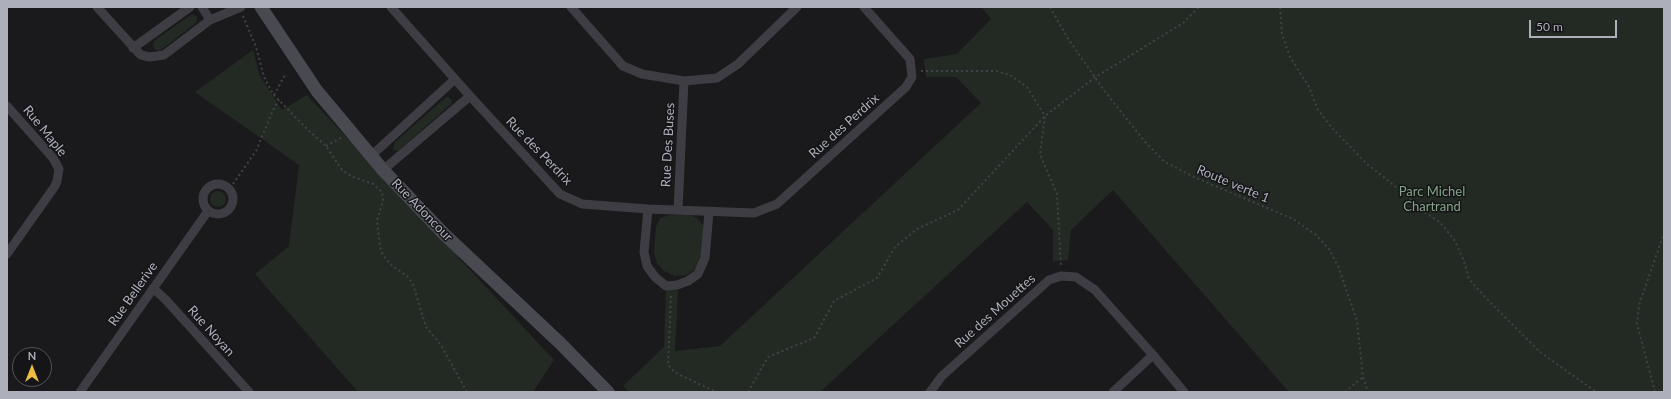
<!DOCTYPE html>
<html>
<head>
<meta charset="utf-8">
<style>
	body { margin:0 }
	#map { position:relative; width:1671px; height:399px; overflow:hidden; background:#1a1a1c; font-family:Lato,sans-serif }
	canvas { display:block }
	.frame { position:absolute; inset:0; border:8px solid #adb0bb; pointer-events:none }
	.north { position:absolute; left:12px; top:347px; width:40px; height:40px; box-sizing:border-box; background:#151517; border:1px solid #525359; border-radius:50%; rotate:0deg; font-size:11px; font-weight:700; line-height:16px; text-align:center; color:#adb0bb }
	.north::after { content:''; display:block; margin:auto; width:14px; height:18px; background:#eebd40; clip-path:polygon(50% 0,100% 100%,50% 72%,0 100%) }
	.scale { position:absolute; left:1529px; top:20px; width:88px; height:18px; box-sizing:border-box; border:2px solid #adb0bb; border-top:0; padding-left:5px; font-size:12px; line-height:14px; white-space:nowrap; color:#adb0bb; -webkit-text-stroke:3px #151517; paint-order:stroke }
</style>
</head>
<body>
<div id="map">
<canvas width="1671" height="399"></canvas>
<div class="frame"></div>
<div class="north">N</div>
<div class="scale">50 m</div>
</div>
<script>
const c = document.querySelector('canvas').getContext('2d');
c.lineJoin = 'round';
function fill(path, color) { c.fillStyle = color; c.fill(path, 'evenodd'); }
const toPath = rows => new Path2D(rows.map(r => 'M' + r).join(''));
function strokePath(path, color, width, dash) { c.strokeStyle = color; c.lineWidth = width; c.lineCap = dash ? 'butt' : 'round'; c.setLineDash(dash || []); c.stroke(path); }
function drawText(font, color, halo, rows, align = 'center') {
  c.font = font + ' Lato,sans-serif'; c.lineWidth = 3; c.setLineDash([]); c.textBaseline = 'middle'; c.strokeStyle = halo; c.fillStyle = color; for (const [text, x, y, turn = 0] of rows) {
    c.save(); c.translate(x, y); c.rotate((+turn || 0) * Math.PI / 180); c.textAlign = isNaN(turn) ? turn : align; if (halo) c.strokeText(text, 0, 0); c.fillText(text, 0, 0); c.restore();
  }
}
fill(toPath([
	[981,7,1664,7,1664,392,1289,392,1113,190,1071,230,1068,260,1053,262,1053,230,1027,202,820,392,629,392,623,386,664,347,666,290,678,290,675,351,720,346,981,103,956,77,926,77,924,59,957,54,991,19],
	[192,14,197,17,196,23,161,50,159,51,154,49,153,45,155,40],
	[253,50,260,76,282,110,307,95,554,360,533,392,358,392,255,274,289,246,299,165,195,92],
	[448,97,452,100,451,104,399,150,396,151,393,149,395,142,444,99],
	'210 199a8 8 0 1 1 16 0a8 8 0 1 1-16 0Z',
	[670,215,690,215,697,218,703,225,703,257,697,268,687,275,675,276,664,271,657,263,654,253,656,227,660,218]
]), '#222a23');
strokePath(toPath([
	[1050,7,1067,37,1103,89,1145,142,1165,162,1194,177,1293,219,1316,235,1329,249,1338,266,1357,321,1363,377,1368,392],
	[1280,7,1282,34,1290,57,1309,87,1318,110,1332,128,1367,164,1401,191,1424,212,1440,222,1455,241,1464,261,1469,279,1486,298,1540,352,1596,392],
	[243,16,256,47,264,77,273,94,308,130,326,146,342,170,353,177,373,184,382,192,383,201,377,221,380,247,383,255,391,265,407,276,413,284,426,327,441,345,467,392],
	[921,71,996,71,1010,75,1027,87,1045,116,1040,154,1057,194,1061,267],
	[274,95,285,75],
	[326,146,341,138],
	[233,184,256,151,273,110,279,100],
	[671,296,668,364,671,369,678,374,716,392],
	[748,392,768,357,814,338,834,301,877,278,895,247,917,229,958,210,1045,116,1094,78,1183,23,1199,7],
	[1345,392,1363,377],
	[1655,392,1637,324,1639,305,1664,233]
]), '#414248', 2, [2, 3]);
strokePath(toPath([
	[97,7,137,51,141,55,150,57,164,55,210,20,241,7],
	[202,7,210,20],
	[391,7,470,96,560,194,582,204,648,209,754,213,777,204,906,87,912,77,910,59,864,7],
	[571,7,623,66,642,74,684,81,717,78,738,64,797,7],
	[133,48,190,7],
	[7,106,53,158,59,169,57,181,55,186,7,254],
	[371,156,455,79],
	[383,170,470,96],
	'203 199a15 15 0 1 1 30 0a15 15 0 1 1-30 0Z',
	[648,209,644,252,647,266,655,277,666,286,677,285,688,281,698,274,705,258,709,212],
	[678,210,684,81],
	[153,288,166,300,249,392],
	[80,392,208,211],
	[930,392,942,376,1049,280,1061,276,1076,277,1095,290,1153,355,1184,392],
	[1113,392,1153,355]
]), '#3d3d43', 9);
strokePath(toPath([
	[261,7,317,91,383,170,444,234,560,343,608,392]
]), '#494a51', 13);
drawText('13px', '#adb0bb', '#151517', [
	["Rue des Perdrix",844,126,-42],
	["Rue Maple",45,131,51],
	["Rue Des Buses",668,145,-87],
	["Rue des Perdrix",539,151,46],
	["Route verte 1",1233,184,23],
	["Rue Adoncour",422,210,46],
	["Rue Bellerive",133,294,-55],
	["Rue des Mouettes",995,311,-42],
	["Rue Noyan",211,331,48]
]);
drawText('13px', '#84a588', '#151517', [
	["Parc Michel",1432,192],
	["Chartrand",1432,207]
]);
</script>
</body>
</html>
